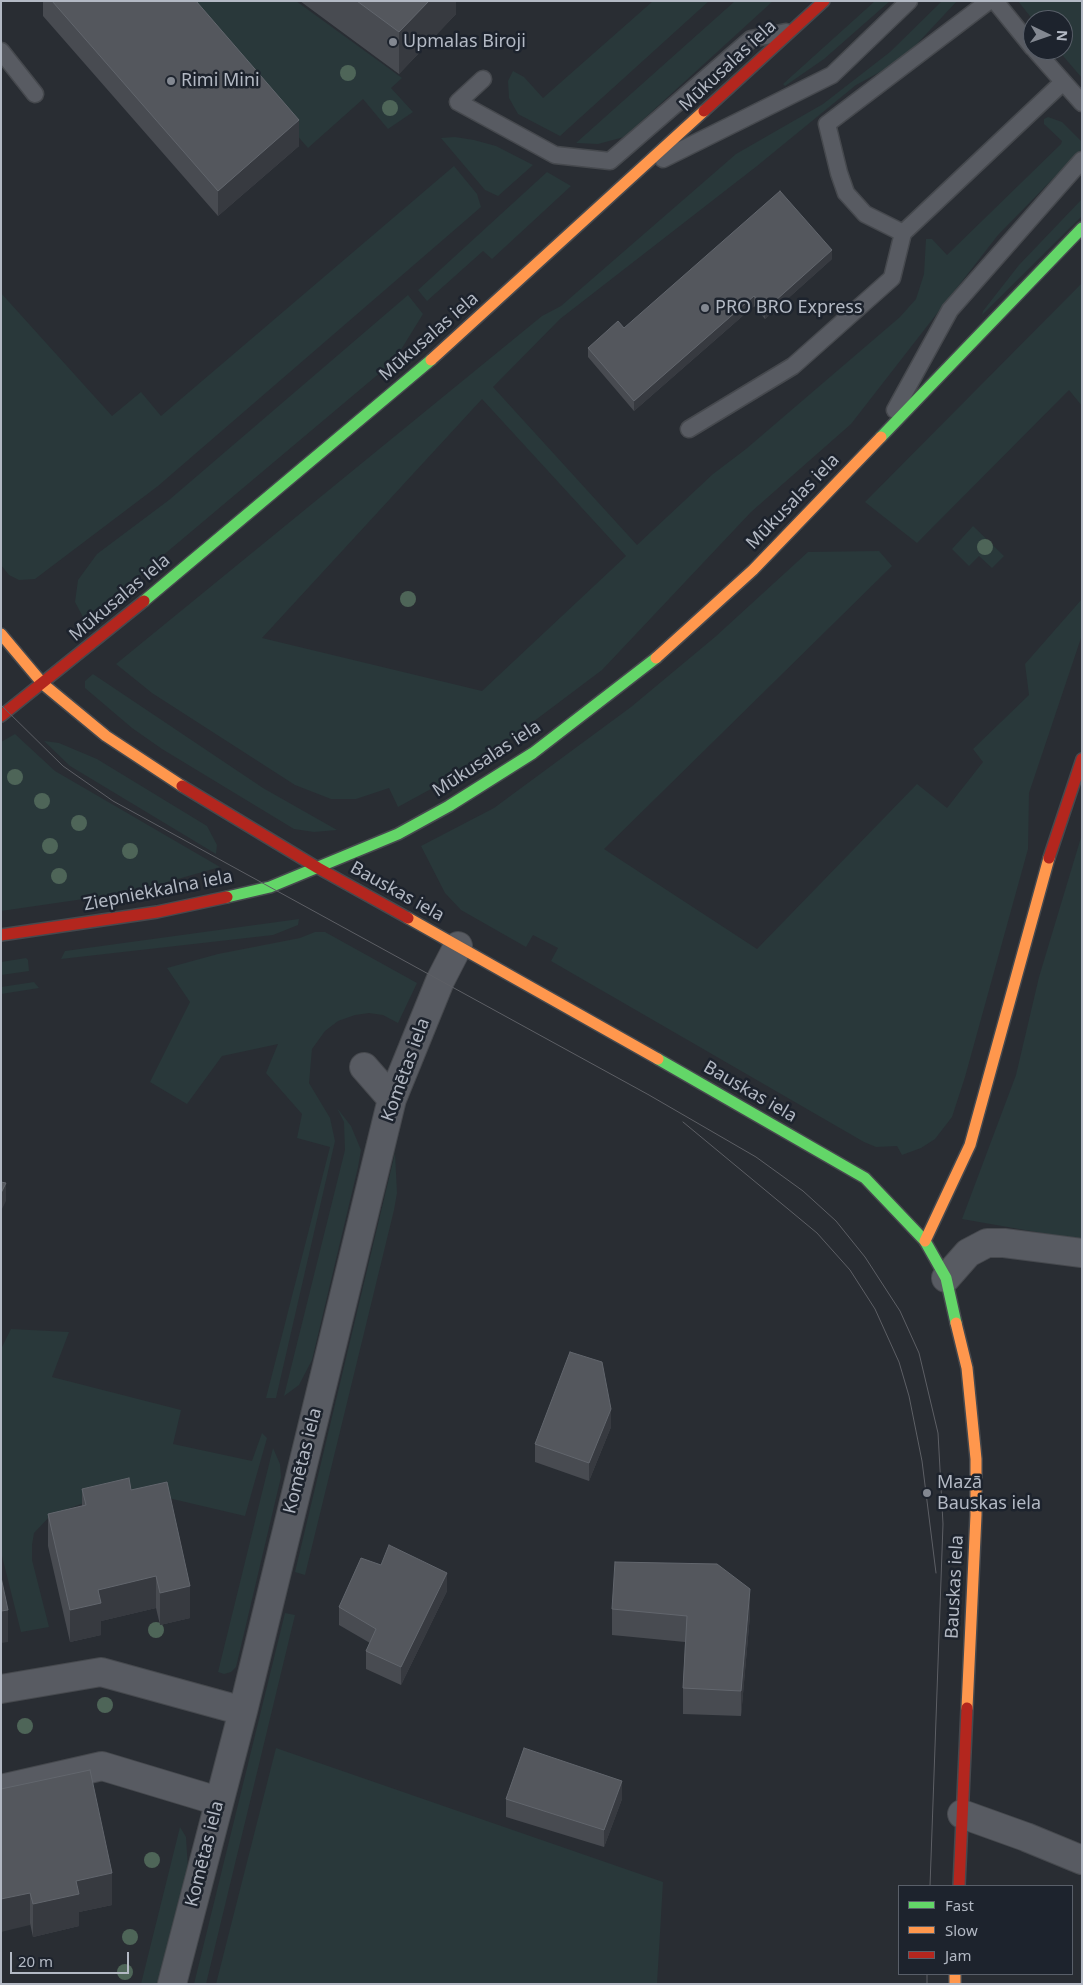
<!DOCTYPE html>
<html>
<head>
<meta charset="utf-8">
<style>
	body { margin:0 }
	#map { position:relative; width:1083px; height:1985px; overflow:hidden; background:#292d33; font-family:"Noto Sans",sans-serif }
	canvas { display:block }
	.frame { position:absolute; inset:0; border:2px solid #b3b9c4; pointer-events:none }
	.legend { position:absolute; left:898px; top:1885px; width:175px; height:90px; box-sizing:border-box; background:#1d232d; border:1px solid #595f69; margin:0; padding:6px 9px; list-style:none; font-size:15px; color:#b3b9c4 }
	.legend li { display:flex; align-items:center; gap:10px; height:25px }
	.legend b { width:25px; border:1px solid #595f69 }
	.north { position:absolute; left:1023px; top:10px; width:50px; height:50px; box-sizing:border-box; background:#1d232d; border:1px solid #595f69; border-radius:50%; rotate:93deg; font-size:14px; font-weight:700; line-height:20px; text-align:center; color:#b3b9c4 }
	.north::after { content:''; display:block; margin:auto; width:18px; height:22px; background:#838891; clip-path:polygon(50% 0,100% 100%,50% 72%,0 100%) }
	.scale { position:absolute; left:10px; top:1952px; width:119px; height:22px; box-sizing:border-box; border:2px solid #b3b9c4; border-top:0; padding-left:6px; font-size:15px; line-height:18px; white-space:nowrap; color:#b3b9c4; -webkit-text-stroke:4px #1d232d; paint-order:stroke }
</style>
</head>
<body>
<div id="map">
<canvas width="1083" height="1985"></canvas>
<div class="frame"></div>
<ul class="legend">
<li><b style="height:6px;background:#63d668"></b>Fast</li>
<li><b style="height:6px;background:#ff974d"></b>Slow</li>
<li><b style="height:6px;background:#b3261e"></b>Jam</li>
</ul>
<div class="north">N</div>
<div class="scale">20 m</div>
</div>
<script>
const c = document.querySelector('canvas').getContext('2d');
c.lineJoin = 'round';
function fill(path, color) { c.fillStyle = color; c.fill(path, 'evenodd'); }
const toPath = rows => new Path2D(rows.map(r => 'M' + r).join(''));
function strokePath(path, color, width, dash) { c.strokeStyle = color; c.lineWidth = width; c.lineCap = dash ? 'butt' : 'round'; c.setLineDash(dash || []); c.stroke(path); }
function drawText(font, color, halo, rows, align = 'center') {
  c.font = font + ' "Noto Sans",sans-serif'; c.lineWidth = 5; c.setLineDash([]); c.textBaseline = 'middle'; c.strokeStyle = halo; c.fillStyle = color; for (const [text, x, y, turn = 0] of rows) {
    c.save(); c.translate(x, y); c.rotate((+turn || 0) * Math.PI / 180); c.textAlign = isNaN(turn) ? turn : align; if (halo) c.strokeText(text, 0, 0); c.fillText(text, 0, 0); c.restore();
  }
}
fill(toPath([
	[181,1,296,1,402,78,391,88,413,112,388,129,363,99,308,148],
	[653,1,709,1,560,136,518,114,509,98,508,81,513,71,524,77,543,98],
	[735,1,773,1,624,137,598,144,576,143],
	[875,1,890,1,824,59,785,86,783,84],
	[942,1,957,1,902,60,856,85,757,166,560,319,493,387,637,545,713,474,746,449,900,317,916,299,924,274,926,239,932,239,947,255,1061,144,1062,141,1044,124,1044,119,1048,117,1062,122,1082,142,1081,150,998,235,851,424,751,512,602,670,505,743,451,778,398,807,389,788,356,799,331,799,295,785,152,693,116,664,542,316,561,306,736,154,823,104,890,52],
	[482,399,626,556,482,691,262,638],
	[1018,1,1082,1,1082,78,1058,50,1063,50,1063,20,1033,20],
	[455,137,474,140,496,146,533,165,498,196,485,190,441,138],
	[454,166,477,194,481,207,158,486,35,579,19,580,9,575,1,565,1,293,112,416,141,392,161,416],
	[547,172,571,186,492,259,483,251,427,301,418,290],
	[1082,199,1082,216,982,315,983,311,1019,265],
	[1082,283,1082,406,1069,390,917,543,865,502],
	[408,295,423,314,394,361,85,621,75,602,78,580,97,554,169,500],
	[973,526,1004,556,992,568,979,556,969,566,952,549],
	[879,551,892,566,604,849,757,949,917,784,947,808,983,762,973,749,1029,695,1025,664,1082,599,1082,635,1029,793,1028,849,965,1077,952,1117,935,1139,921,1148,902,1155,897,1146,876,1147,864,1142,551,961,558,948,533,935,526,947,461,910,445,893,421,846,494,808,631,707,715,637,808,552],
	[93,674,263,788,337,830,314,832,294,829,162,749,132,728,85,688,85,681],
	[15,734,55,771,220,867,132,892,1,911,1,742],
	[44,741,59,743,97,759,207,826,217,845,216,854,70,766],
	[1082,834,1082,1240,962,1219,1016,1075,1039,977],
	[299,919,298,925,273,935,61,959,65,951],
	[315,932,325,932,417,983,398,1023,383,1015,369,1013,355,1015,338,1021,325,1031,312,1049,309,1083,330,1118,335,1141,276,1398,266,1398,330,1147,297,1138,302,1114,266,1073,278,1044,222,1056,187,1104,150,1082,190,1002,167,968,218,954,300,938],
	[26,958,28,960,29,971,1,975,1,962],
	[34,982,39,988,1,994,1,987],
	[337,1108,351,1126,361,1150,358,1167,312,1360,299,1385,284,1396,345,1150,344,1122],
	[395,1153,397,1193,394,1210,305,1575,295,1572],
	[11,1329,69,1332,52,1377,181,1410,173,1444,252,1461,262,1433,267,1438,245,1516,164,1497,100,1497,51,1515,34,1533,32,1545,32,1560,49,1627,21,1632,1,1552,1,1349],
	[273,1448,280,1464,281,1477,236,1667,231,1672,224,1674,218,1672],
	[285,1613,295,1615,206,1984,194,1984],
	[276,1748,663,1882,657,1984,216,1984],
	[180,1827,186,1837,188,1869,161,1980,159,1984,141,1984]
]), '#29383a');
const lane = toPath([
	[995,1,1033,48],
	[1035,50,1082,103],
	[1,51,35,94],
	[483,79,458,102,555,155,610,161,751,39,786,32],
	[663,159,832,75,909,1],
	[903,233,865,214,846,193,839,173,827,124,989,1],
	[895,410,950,310,1082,160],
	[689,429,793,366,892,278,903,233,1062,83]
]);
const street = toPath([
	[364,1067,392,1099],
	[946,1278,968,1253,987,1243,1004,1243,1082,1253],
	[1,1689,101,1672,243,1711],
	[1,1789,102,1766,218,1801],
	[962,1814,1026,1837,1082,1860],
	[172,1984,243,1711,392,1099,440,981,458,946]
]);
const fast = toPath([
	[881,437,1082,228],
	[144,601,431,360],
	[227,897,270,887,398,834,449,806,533,753,656,658],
	[658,1059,865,1178,925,1241,946,1278,956,1323]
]);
const slow = toPath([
	[431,360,704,111],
	[1,634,43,684,106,736,182,786],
	[656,658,753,570,881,437],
	[408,918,658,1059],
	[925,1241,970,1145,1049,858],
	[956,1323,967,1368,976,1459,976,1515,967,1708],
	[955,1974,955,1984]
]);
const jam = toPath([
	[704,111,824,1],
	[1,716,144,601],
	[182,786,318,868,408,918],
	[1049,858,1082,759],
	[1,935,157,912,227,897],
	[959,1886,967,1708]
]);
strokePath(lane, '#46494e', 19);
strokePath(street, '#46494e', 30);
strokePath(fast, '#46494e', 14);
strokePath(slow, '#46494e', 14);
strokePath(jam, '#46494e', 14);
strokePath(lane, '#585b62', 16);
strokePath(street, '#585b62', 28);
strokePath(fast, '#63d668', 11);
strokePath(slow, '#ff974d', 11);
strokePath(jam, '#b3261e', 11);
strokePath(toPath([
	[1,705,63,766,113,801,649,1095,756,1157,803,1191,836,1221,865,1257,900,1311,919,1353,938,1433,943,1524,930,1886],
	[683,1122,817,1233,850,1270,875,1309,899,1362,909,1396,922,1461,936,1573],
	[927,1984,927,1974]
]), '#5d5f65', 1);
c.fillStyle = '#4e6558';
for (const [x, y] of [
	[348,73],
	[390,108],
	[985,547],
	[408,599],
	[15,777],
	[42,801],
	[79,823],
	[50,846],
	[130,851],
	[59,876],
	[156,1630],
	[105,1705],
	[25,1726],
	[152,1860],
	[130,1937],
	[125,1972]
]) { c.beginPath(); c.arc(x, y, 8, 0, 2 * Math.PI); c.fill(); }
fill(toPath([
	[43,1,196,1,299,146,218,216,43,16],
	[300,1,456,1,456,14,399,74],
	[832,259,765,319,754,306,634,411,588,357,588,348,624,328],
	[611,1427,589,1481,535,1462,535,1444],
	[82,1489,131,1490,190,1618,160,1625,156,1608,101,1621,101,1635,70,1642,48,1546,48,1514,82,1506],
	[447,1591,401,1685,366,1669,366,1651,370,1643,339,1625,339,1607],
	[612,1609,750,1615,741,1716,683,1714,683,1688,685,1642,612,1635],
	[1,1789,112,1905,79,1912,79,1926,33,1937],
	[506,1799,622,1799,604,1847,506,1817]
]), '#484b51');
fill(toPath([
	[429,1,456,1,456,14,399,74,399,32],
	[299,120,299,146,218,216,218,191],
	[832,250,832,259,765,319,765,310],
	[754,296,754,306,634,411,634,401],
	[6,1183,6,1201,1,1211,1,1193],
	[611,1409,611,1427,589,1481,589,1463],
	[447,1573,447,1591,401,1685,401,1667],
	[156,1576,156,1608,101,1621,101,1635,70,1642,70,1610,98,1590],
	[190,1586,190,1618,160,1625,160,1593],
	[750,1589,750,1615,741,1716,741,1691],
	[8,1610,8,1642,1,1643,1,1611],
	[622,1781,622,1799,604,1847,604,1830],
	[112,1873,112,1905,79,1912,79,1926,33,1937,33,1904,76,1881],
	[30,1893,30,1925,1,1932,1,1899]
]), '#373a40');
const building = toPath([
	[52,1,196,1,299,120,218,191,52,1],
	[357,1,429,1,399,32,357,1],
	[780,191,832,250,765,310,754,296,634,401,588,348,618,321,624,328,780,191],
	[1,1182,6,1183,1,1193,1,1182],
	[570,1352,602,1362,611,1409,589,1463,535,1444,570,1352],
	[129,1478,131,1490,167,1482,190,1586,160,1593,156,1576,98,1590,101,1603,70,1610,48,1514,86,1505,82,1489,129,1478],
	[389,1545,447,1573,401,1667,366,1651,376,1629,339,1607,361,1558,381,1565,389,1545],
	[615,1562,717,1564,750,1589,741,1691,683,1688,687,1616,612,1609,615,1562],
	[1,1577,8,1610,1,1611,1,1577],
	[524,1748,622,1781,604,1830,506,1799,524,1748],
	[90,1770,112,1873,76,1881,79,1894,33,1904,30,1893,1,1899,1,1789,90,1770]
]);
fill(building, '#54575d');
strokePath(building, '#62666d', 1);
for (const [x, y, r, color] of [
	[393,42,5,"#838891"],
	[171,81,5,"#838891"],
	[705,308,5,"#838891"],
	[927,1493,5,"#838891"]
]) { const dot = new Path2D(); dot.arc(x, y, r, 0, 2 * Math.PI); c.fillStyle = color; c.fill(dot); strokePath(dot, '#1d232d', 2); }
drawText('18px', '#b3b9c4', '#1d232d', [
	["Upmalas Biroji",403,42],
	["Rimi Mini",181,81],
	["PRO BRO Express",715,308],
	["Mazā",937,1483],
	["Bauskas iela",937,1504]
], 'left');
drawText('18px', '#b3b9c4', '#1d232d', [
	["Mūkusalas iela",728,66,-43],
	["Mūkusalas iela",429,337,-41],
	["Mūkusalas iela",793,502,-46],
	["Mūkusalas iela",120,598,-40],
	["Mūkusalas iela",487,759,-33],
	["Ziepniekkalna iela",158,891,-11],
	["Bauskas iela",397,892,29],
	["Komētas iela",406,1070,-70],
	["Bauskas iela",750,1092,30],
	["Komētas iela",303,1461,-76],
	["Bauskas iela",955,1587,-87],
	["Komētas iela",205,1854,-76]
]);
</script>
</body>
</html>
